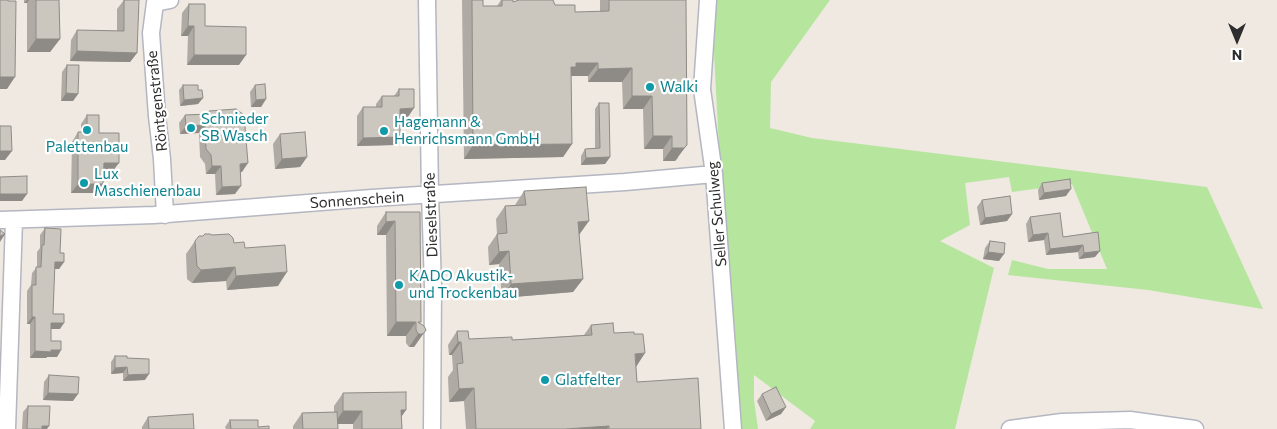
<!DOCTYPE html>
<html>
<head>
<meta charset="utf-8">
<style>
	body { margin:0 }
	#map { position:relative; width:1277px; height:429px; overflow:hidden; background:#efe9e1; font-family:Commissioner,sans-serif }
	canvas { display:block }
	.north { position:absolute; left:1212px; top:15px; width:50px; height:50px; -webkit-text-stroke:4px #fff; paint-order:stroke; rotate:180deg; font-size:14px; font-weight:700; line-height:20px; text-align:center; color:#2e2e2e }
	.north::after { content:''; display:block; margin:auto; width:18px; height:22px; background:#2e2e2e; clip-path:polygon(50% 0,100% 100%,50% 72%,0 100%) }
</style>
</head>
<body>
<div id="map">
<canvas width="1277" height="429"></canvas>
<div class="north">N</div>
</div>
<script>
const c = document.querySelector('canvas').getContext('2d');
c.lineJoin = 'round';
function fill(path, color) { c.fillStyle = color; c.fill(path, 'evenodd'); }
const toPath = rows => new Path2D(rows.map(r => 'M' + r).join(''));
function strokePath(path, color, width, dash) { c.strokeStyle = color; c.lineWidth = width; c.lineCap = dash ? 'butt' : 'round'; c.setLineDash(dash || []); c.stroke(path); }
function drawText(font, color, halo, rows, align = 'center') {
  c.font = font + ' Commissioner,sans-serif'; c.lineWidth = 4.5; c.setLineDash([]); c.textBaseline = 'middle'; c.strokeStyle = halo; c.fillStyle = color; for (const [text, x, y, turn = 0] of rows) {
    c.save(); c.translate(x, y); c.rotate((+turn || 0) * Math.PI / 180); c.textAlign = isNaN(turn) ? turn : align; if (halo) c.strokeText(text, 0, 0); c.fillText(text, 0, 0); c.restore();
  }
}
fill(toPath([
	[714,0,830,0,771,82,770,128,812,138,1207,187,1263,309,1148,290,1008,275,1012,260,1048,269,1107,269,1072,184,1012,192,1009,177,965,183,970,225,940,241,994,268,955,429,810,429,815,421,754,375,754,400,758,429,741,429,721,185,713,35]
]), '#b6e59e');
const minor = toPath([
	[427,0,430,194,433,287,432,429],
	[708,0,702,89,714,174,733,429],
	[165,215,162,159,157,116,151,33,155,3,170,0],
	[0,220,154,215,372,198,625,182,714,174],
	[7,429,14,220],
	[1010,429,1062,422,1130,420,1195,429]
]);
strokePath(minor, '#b4b7c1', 19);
strokePath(minor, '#fff', 16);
fill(toPath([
	[24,0,59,0,60,39,50,52,27,52,27,3,24,3],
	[124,0,137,53,130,62,70,61,71,40,77,30,117,31,117,9],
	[462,0,483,0,483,6,497,6,501,0,513,0,513,2,555,5,575,12,600,12,600,0,686,0,678,158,675,161,663,161,663,149,644,149,643,109,623,109,622,82,588,82,588,76,571,76,572,144,563,157,464,159],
	[189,4,205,26,239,65,187,65,188,36,181,36,182,13],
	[67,65,78,94,73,101,61,101,62,72],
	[183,85,198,90,203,98,198,104,180,106,179,90],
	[255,85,266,99,261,107,251,107,250,92],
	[399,89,408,117,400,117,394,145,357,146,357,116,363,107,376,107,376,104,382,96,394,96],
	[599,103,610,157,605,164,581,165,581,156,585,149,595,148,595,109],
	[209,111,242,172,240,172,235,194,216,195,215,174,206,174,205,164,200,157,199,133,180,134,179,123,185,115,207,114],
	[87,115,99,133,112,172,103,172,103,184,97,193,71,193,72,142,78,132,81,132,81,124],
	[280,134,307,157,300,167,275,169,273,144],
	[1042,183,1066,196,1039,200,1038,190],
	[524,191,579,234,583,279,573,292,502,298,499,264,489,265,488,247,497,234,496,219,505,206,515,205],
	[982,200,1012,214,1007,221,980,225,977,207],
	[386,212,420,212,420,324,426,330,414,347,409,347,406,343,406,336,387,336,386,235,377,235,377,226],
	[1030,217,1063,237,1098,232,1095,257,1079,259,1078,252,1046,255,1044,240,1028,242,1026,224],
	[45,228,60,253,64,262,59,269,54,269,53,314,60,329,51,329,51,341,61,350,57,357,47,357,46,358,30,358,30,324,27,324,27,291,31,285,32,273,37,267,37,252,40,248,40,235],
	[212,235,234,243,245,248,278,286,227,290,226,281,192,283,187,279,186,254,195,241,203,236],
	[990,241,999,261,983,259,985,248],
	[591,325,614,333,636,366,637,382,701,429,466,429,464,401,449,402,448,377,453,370,452,355,449,355,448,345,457,331,469,339,512,340,584,335],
	[115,356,127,358,145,380,123,381,123,373,111,374,111,362],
	[49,375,73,401,43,400,44,382],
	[343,393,406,410,401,417,402,429,353,429,353,424,337,424,338,429,293,429,293,426,302,413,334,412,334,406],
	[762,394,786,407,781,414,766,421,757,401],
	[28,406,47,429,22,429,23,412],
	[148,417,194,429,142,429,142,427],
	[230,420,258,427,269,429,226,429,225,427]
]), '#afaba4');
fill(toPath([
	[27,0,29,0,27,3,24,3],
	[188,26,194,26,188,36,181,36],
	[36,39,60,39,50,52,27,52],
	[77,51,137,53,130,62,70,61],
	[194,55,246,55,239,65,187,65],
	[576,63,598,63,588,76,570,76,571,67],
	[632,68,622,82,588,82,598,69],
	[0,77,15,77,7,89,0,89],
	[66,93,78,94,73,101,61,101],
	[632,96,652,96,643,109,623,109],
	[203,98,198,104,180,106,184,100],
	[266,99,261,107,251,107,256,100],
	[414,108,408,117,394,117,400,109],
	[205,125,199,133,180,134,186,126],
	[653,136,672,136,663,149,644,149],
	[400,137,394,145,357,146,363,138],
	[572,144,563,157,464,159,473,145],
	[687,145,675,161,663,161,672,148],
	[0,151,12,151,5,160,0,160],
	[307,157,300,167,275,169,282,159],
	[610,157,605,164,581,165,586,158],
	[104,163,119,163,112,172,97,172],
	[248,163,242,172,234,173,240,164],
	[212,166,221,166,215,174,206,174],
	[78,184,103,184,97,193,71,193],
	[241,186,235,194,216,195,222,187],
	[1071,189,1066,196,1039,200,1044,193],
	[0,194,27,194,22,201,0,201],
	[1012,214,1007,221,980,225,985,218],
	[395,221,386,235,377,235,386,222],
	[589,221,579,235,578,222],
	[1048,233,1044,240,1028,242,1033,235],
	[5,234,0,242,0,236],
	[1083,245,1078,252,1046,255,1050,249],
	[509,251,499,264,489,265,499,252],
	[1100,251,1095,257,1079,259,1084,253],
	[988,252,1004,254,999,261,983,259],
	[55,262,64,262,59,269,50,269],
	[235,267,226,281,192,283,201,270],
	[287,272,278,286,227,290,236,276],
	[583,279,573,292,502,298,511,284],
	[32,317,35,317,30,324,27,324],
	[396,322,416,322,406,336,387,336],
	[51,323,64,323,60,329,47,329],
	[418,334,423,334,414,347,409,347],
	[458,342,461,342,452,355,449,355],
	[51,350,61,350,57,357,47,357,46,358,30,358,35,351],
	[645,353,636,367,635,354],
	[127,367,123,373,111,374,115,368],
	[149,374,145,380,123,381,128,375],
	[474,388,464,401,449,402,459,389],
	[48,393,78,394,73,401,43,400],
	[786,407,781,414,766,421,771,414],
	[401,410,406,410,397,423],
	[343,411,362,411,353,424,334,424],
	[42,426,49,426,47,429,40,429],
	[609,426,607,429,565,429]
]), '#8e8b86');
const building = toPath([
	[0,0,8,0,8,1,16,1,15,77,0,77,0,0],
	[36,0,59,0,60,39,36,39,36,0],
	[124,0,139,0,137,53,77,51,77,30,124,31,124,0],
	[472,0,483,0,483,6,502,6,502,0,513,0,513,2,519,0,553,0,555,5,575,5,575,12,609,11,609,0,686,0,687,145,684,148,672,148,672,136,653,136,652,96,632,96,632,68,598,69,598,63,576,63,576,67,571,67,572,144,473,145,472,0],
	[189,4,205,4,205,26,246,27,246,55,194,55,194,26,188,26,189,4],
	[67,65,79,65,78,94,66,93,67,65],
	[265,84,266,99,256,100,255,85,265,84],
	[183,85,198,85,198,90,202,90,203,98,184,100,183,85],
	[399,89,414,89,414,108,400,109,400,137,363,138,363,107,382,107,382,96,399,96,399,89],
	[599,103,609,103,610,157,586,158,585,149,600,148,599,103],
	[236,109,244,115,248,163,240,164,241,186,222,187,221,166,212,166,211,155,206,149,205,125,186,126,185,115,209,114,209,111,236,109],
	[87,115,99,115,99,133,119,133,119,163,104,163,103,184,78,184,78,132,87,132,87,115],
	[0,126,11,126,12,151,0,151,0,126],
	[305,132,307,157,282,159,280,134,305,132],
	[27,176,27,194,0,194,0,177,27,176],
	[1070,179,1071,189,1044,193,1042,183,1070,179],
	[586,187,589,221,578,222,583,279,511,284,509,251,499,252,497,234,507,233,505,206,526,205,524,191,586,187],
	[1010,196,1012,214,985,218,982,200,1010,196],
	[386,212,420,212,421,322,418,322,424,326,426,330,423,334,418,334,416,330,416,322,396,322,395,221,386,222,386,212],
	[1060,213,1063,237,1098,232,1100,251,1084,253,1083,245,1050,249,1048,233,1033,235,1030,217,1060,213],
	[45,228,61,229,60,253,64,253,64,262,55,262,53,314,64,314,64,323,51,323,51,341,61,341,61,350,51,350,51,352,35,351,35,317,32,317,32,285,36,285,36,267,41,267,42,245,44,245,45,228],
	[0,230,5,234,0,236,0,230],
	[205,234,210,234,212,235,229,234,233,238,234,243,244,242,245,248,285,245,287,272,236,276,235,267,201,270,197,266,195,241,199,236,203,236,205,234],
	[990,241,1005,243,1004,254,988,252,990,241],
	[613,323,614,333,634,332,634,334,643,334,645,353,635,354,637,382,698,378,701,429,609,429,609,426,565,429,476,429,474,388,459,389,457,364,463,363,461,342,458,342,457,331,468,331,469,339,512,337,512,340,592,335,591,325,613,323],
	[115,356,127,356,127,358,149,359,149,374,128,375,127,367,115,368,115,356],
	[49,375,79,377,78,394,48,393,49,375],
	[776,387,786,407,771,414,762,394,776,387],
	[406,392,406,410,401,410,402,429,362,429,362,411,343,411,343,393,406,392],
	[28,406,50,406,49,426,42,426,42,429,27,429,28,406],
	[337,412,338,429,303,429,302,413,337,412],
	[193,414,194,429,149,429,148,417,193,414],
	[230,420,258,420,258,427,269,426,269,429,231,429,230,420]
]);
fill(building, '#cbc7bf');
strokePath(building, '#8e8b86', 1);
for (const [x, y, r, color] of [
	[650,87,5,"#0f9aa8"],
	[191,128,5,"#0f9aa8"],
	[87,130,5,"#0f9aa8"],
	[384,131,5,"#0f9aa8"],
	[84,183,5,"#0f9aa8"],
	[399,285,5,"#0f9aa8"],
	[545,380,5,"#0f9aa8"]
]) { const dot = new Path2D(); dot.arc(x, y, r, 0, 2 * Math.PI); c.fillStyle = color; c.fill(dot); strokePath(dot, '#fff', 2); }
drawText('15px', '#0d838f', '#fff', [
	["Walki",660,87],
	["Schnieder",201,119],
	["SB Wasch",201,136],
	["Hagemann &",394,122],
	["Henrichsmann GmbH",394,139],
	["Palettenbau",87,147,"center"],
	["Lux",94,174],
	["Maschienenbau",94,191],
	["KADO Akustik-",409,276],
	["und Trockenbau",409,293],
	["Glatfelter",555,380]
], 'left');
drawText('15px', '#2e2e2e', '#fff', [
	["Röntgenstraße",157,101,-96],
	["Sonnenschein",357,200,-4],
	["Seller Schulweg",717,214,-95],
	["Dieselstraße",431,215,-92]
]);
</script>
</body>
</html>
